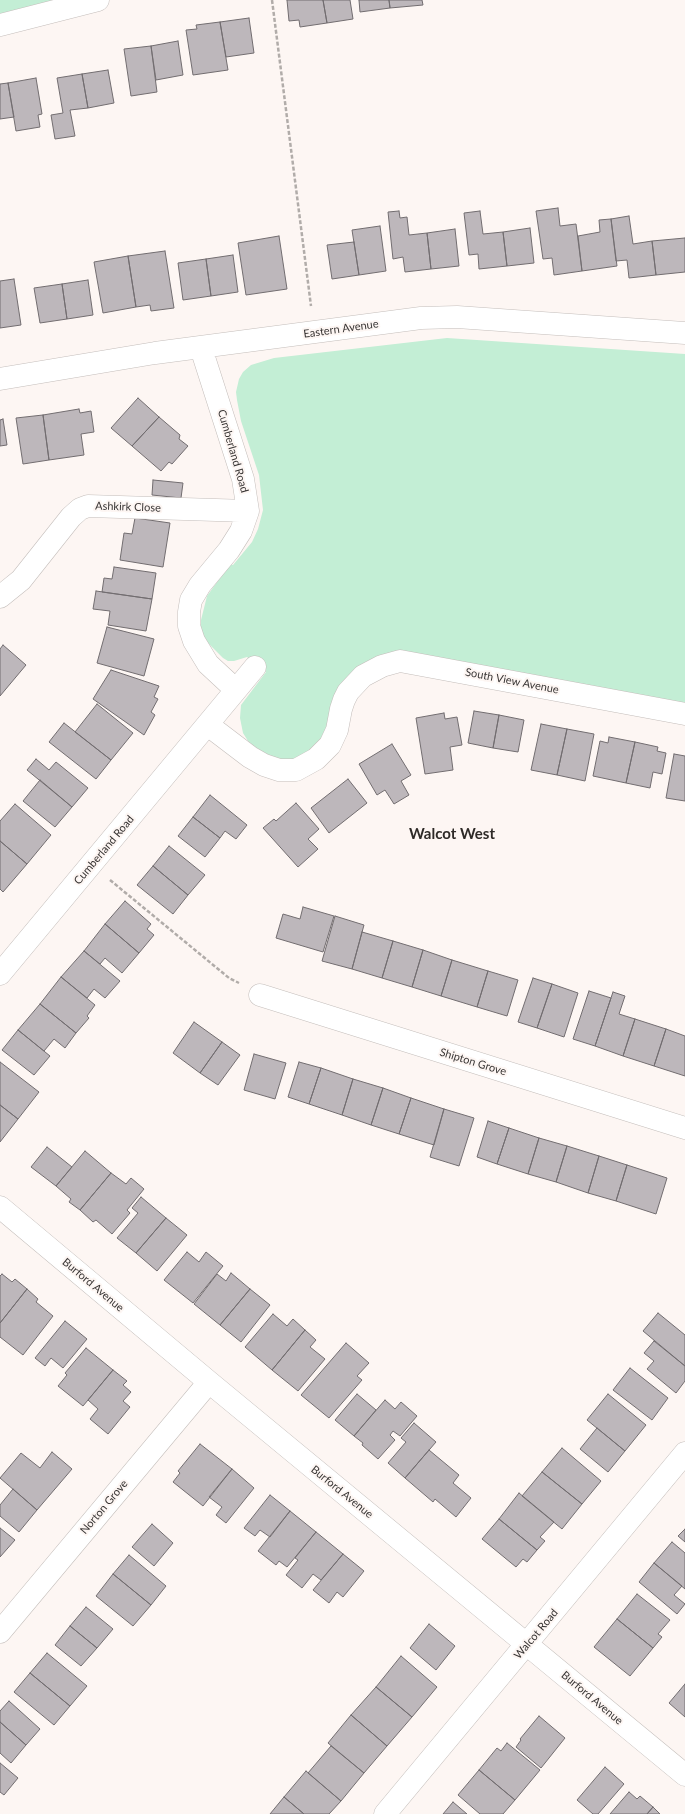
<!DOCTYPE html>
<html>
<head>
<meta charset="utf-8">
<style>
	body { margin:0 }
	canvas { display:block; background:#fdf6f3 }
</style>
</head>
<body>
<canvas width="685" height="1814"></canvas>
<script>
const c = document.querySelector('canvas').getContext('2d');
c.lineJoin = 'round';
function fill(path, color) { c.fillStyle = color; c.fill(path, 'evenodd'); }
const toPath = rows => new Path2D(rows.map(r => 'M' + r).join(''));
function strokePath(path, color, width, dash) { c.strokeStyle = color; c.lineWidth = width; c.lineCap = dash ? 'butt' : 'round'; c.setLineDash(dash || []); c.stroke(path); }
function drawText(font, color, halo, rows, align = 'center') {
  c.font = font + ' Lato,sans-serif'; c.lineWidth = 4; c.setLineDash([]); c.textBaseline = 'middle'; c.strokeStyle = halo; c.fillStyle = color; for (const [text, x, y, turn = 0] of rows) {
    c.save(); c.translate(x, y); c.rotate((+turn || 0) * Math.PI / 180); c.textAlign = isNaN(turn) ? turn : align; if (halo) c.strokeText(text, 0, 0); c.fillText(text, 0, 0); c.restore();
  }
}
fill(toPath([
	[0,0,57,0,0,14],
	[447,338,685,354,685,705,388,654,328,730,320,744,298,758,288,760,270,758,254,747,248,741,243,733,240,718,241,705,266,672,247,657,234,661,228,661,223,658,205,640,202,635,201,627,201,620,207,596,230,564,233,565,252,542,258,529,263,510,259,475,241,421,237,400,236,392,239,379,243,372,251,365,274,358]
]), '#c3eed5');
const building = toPath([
	[287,0,323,0,327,23,300,27,299,20,289,21,287,0],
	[323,0,350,0,353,19,327,23,323,0],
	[359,0,389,0,390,8,360,12,359,0],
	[389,0,422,0,423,5,390,8,389,0],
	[249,18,254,53,226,57,220,22,249,18],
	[220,22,228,70,193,75,186,30,197,29,196,25,220,22],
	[178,41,183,75,156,80,151,46,178,41],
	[151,46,157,92,131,96,124,49,151,46],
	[108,70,114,103,88,108,82,74,108,70],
	[82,74,88,108,70,110,75,136,55,139,51,115,63,113,57,78,82,74],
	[36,78,42,114,38,115,40,127,16,131,8,83,36,78],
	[8,83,14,117,0,119,0,84,8,83],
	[558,208,560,226,576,224,582,271,554,275,552,258,543,259,536,211,558,208],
	[399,211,400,218,407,217,409,235,427,233,431,269,405,272,403,257,393,259,388,212,399,211],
	[480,211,483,234,503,232,507,266,479,269,478,254,469,255,464,213,480,211],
	[629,216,633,244,652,241,656,275,629,278,627,260,616,261,611,219,629,216],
	[611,219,617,266,582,271,578,236,600,232,599,220,611,219],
	[380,226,386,271,359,275,352,230,380,226],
	[530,228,534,263,507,266,503,232,530,228],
	[455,229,459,266,431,269,427,233,455,229],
	[279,236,287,289,246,295,238,243,279,236],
	[685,238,685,272,656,275,652,241,685,238],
	[354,242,359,275,332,279,327,245,354,242],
	[165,251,174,308,151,311,150,305,136,307,128,256,165,251],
	[233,255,238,292,211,296,206,259,233,255],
	[128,256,136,307,103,313,94,262,128,256],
	[206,259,211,296,183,300,178,263,206,259],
	[14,279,21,325,0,328,0,281,14,279],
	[88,280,93,315,67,319,62,284,88,280],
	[62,284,67,319,40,323,34,288,62,284],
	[138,398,159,417,132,446,111,428,138,398],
	[79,409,80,413,91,411,94,432,81,434,84,455,49,460,43,415,79,409],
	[43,415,49,460,23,464,16,418,43,415],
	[159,417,180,435,179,439,188,446,172,464,169,462,161,471,132,446,159,417],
	[3,419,7,445,0,446,0,420,3,419],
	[153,480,183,483,181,498,152,495,153,480],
	[135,518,170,523,163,567,120,560,124,533,132,534,135,518],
	[114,567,156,573,152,599,102,592,104,578,112,579,114,567],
	[96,591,152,599,146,631,108,625,110,611,93,609,96,591],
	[107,627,154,639,144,676,97,663,107,627],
	[3,645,26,665,0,696,0,649,3,645],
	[111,670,159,686,154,697,158,699,151,712,155,715,144,735,93,699,111,670],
	[97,704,133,733,111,760,75,732,97,704],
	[474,711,499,715,493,748,468,743,474,711],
	[444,713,445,719,457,717,462,745,450,747,453,770,425,774,416,718,444,713],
	[499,715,524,720,518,752,493,748,499,715],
	[64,723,111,760,96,779,49,742,64,723],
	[541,724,567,729,557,775,531,770,541,724],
	[567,729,594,734,585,781,557,775,567,729],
	[609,737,635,742,626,783,593,776,600,741,608,743,609,737],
	[635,742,658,747,657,751,666,753,662,774,653,772,650,788,626,783,635,742],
	[392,744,411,775,401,781,409,795,394,804,385,790,377,795,359,764,392,744],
	[674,754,685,756,685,801,666,798,674,754],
	[36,759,49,770,56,762,88,788,72,807,27,770,36,759],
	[348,779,367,803,329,833,311,808,348,779],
	[40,780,72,807,55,827,23,801,40,780],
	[210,795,247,825,236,839,225,831,220,838,193,817,210,795],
	[296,803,319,829,308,839,318,849,298,867,263,828,274,819,276,821,296,803],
	[15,804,51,835,27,864,0,841,0,821,15,804],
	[193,817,220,838,205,857,178,836,193,817],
	[0,841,27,864,3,892,0,889,0,841],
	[169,846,205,875,188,895,153,866,169,846],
	[153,866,188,895,173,914,137,885,153,866],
	[125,901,151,924,147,929,154,935,139,953,105,924,125,901],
	[303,907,334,916,323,952,276,938,283,914,300,919,303,907],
	[335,916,364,925,352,969,322,961,335,916],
	[105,924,139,953,122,973,105,958,100,964,84,951,105,924],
	[362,932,393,941,382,978,352,969,362,932],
	[393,941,423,950,412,987,382,978,393,941],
	[423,950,452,960,441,996,412,987,423,950],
	[84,951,120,981,105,998,94,989,87,998,61,977,84,951],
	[452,960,488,971,477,1007,441,996,452,960],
	[488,971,518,980,507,1016,477,1007,488,971],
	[61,977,95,1005,87,1016,89,1018,76,1033,40,1004,61,977],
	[533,978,552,984,537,1028,518,1022,533,978],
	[552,984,578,993,564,1037,537,1028,552,984],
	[589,991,611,998,595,1046,573,1039,589,991],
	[613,992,625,996,619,1014,635,1019,623,1056,595,1046,613,992],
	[40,1004,76,1033,65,1048,54,1039,44,1051,18,1030,40,1004],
	[635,1019,666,1029,654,1066,623,1056,635,1019],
	[194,1022,222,1042,200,1073,173,1053,194,1022],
	[666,1029,685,1036,685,1076,654,1066,666,1029],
	[18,1030,50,1056,34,1075,2,1050,18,1030],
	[222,1042,240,1055,218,1085,200,1073,222,1042],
	[254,1054,286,1063,275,1099,244,1090,254,1054],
	[0,1062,39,1092,18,1119,0,1105,0,1062],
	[299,1062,321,1068,309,1104,288,1097,299,1062],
	[321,1068,353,1079,342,1115,309,1104,321,1068],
	[353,1079,383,1088,371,1125,342,1115,353,1079],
	[383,1088,411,1098,399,1134,371,1125,383,1088],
	[411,1098,444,1109,434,1145,399,1134,411,1098],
	[0,1105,18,1119,0,1142,0,1105],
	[444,1109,474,1118,459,1166,430,1157,444,1109],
	[488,1121,509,1128,497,1164,477,1157,488,1121],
	[509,1128,539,1138,528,1174,497,1164,509,1128],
	[539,1138,567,1146,556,1182,528,1174,539,1138],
	[567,1146,599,1156,588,1193,556,1182,567,1146],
	[47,1147,72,1167,56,1186,31,1167,47,1147],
	[85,1151,111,1173,80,1210,69,1202,71,1199,56,1186,85,1151],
	[599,1156,627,1165,616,1201,588,1193,599,1156],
	[627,1165,667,1178,656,1214,616,1201,627,1165],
	[111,1173,126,1184,131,1178,144,1189,127,1210,130,1213,112,1234,96,1220,93,1222,80,1210,111,1173],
	[141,1197,166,1218,136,1253,117,1238,138,1213,132,1208,141,1197],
	[166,1218,187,1235,157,1271,136,1253,166,1218],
	[187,1252,199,1262,206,1252,223,1266,193,1303,164,1280,187,1252],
	[231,1273,250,1289,220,1325,194,1304,217,1274,226,1281,231,1273],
	[2,1274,12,1282,15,1279,27,1289,0,1323,0,1276,2,1274],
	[27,1289,38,1299,36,1302,53,1316,23,1355,0,1337,0,1323,27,1289],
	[250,1289,270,1305,241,1342,220,1325,250,1289],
	[658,1313,685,1335,685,1366,643,1331,658,1313],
	[273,1314,287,1326,293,1319,305,1330,272,1370,245,1347,273,1314],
	[65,1321,87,1339,63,1368,51,1358,45,1366,35,1358,65,1321],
	[305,1330,316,1340,310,1347,325,1359,298,1391,272,1370,305,1330],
	[654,1341,685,1366,685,1381,676,1393,647,1369,654,1361,644,1353,654,1341],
	[346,1343,369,1363,357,1376,362,1380,329,1418,301,1395,346,1343],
	[86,1348,113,1370,83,1406,58,1386,67,1375,65,1373,86,1348],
	[630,1368,668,1398,652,1420,613,1390,630,1368],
	[113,1370,127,1381,123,1385,131,1392,123,1401,130,1407,108,1434,90,1419,98,1409,88,1400,113,1370],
	[357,1394,376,1410,354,1436,335,1420,357,1394],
	[608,1394,646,1425,625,1451,587,1420,608,1394],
	[385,1400,395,1409,401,1402,417,1416,400,1436,393,1431,390,1435,395,1440,378,1459,362,1445,363,1443,354,1436,385,1400],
	[414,1423,436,1442,405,1478,388,1463,406,1442,401,1438,414,1423],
	[597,1428,625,1451,608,1472,580,1449,597,1428],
	[200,1444,232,1469,203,1506,173,1482,180,1473,178,1471,200,1444],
	[562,1448,601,1481,582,1504,542,1472,562,1448],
	[429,1450,459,1475,453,1483,471,1498,456,1517,435,1499,433,1502,405,1478,429,1450],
	[52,1452,72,1469,37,1510,0,1478,21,1453,40,1468,52,1452],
	[232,1469,254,1488,226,1523,216,1515,222,1507,209,1497,232,1469],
	[542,1472,582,1504,562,1529,522,1496,542,1472],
	[13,1489,37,1510,19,1532,0,1516,0,1505,13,1489],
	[519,1493,554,1522,540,1537,545,1541,537,1550,499,1519,519,1493],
	[270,1495,290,1511,270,1537,260,1530,255,1536,244,1528,270,1495],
	[290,1511,316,1532,287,1567,279,1561,276,1565,258,1551,290,1511],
	[499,1519,537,1550,527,1562,523,1559,516,1567,482,1539,499,1519],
	[152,1524,173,1543,154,1566,132,1547,152,1524],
	[0,1528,15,1540,0,1557,0,1528],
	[685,1529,685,1542,678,1536,685,1529],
	[316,1532,343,1554,321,1580,313,1574,302,1588,286,1575,298,1560,295,1558,316,1532],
	[672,1542,685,1553,685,1589,654,1563,672,1542],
	[343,1554,364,1571,343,1597,337,1592,329,1603,313,1590,343,1554],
	[129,1555,166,1586,151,1605,113,1574,129,1555],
	[654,1563,682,1586,674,1595,685,1604,677,1614,639,1582,654,1563],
	[113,1574,151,1605,133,1626,96,1596,113,1574],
	[637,1594,670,1620,658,1634,662,1637,653,1648,617,1619,637,1594],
	[86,1607,113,1629,97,1648,70,1626,86,1607],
	[617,1619,653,1648,630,1676,594,1647,617,1619],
	[429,1624,455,1646,436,1670,410,1648,429,1624],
	[70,1626,97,1648,81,1666,55,1645,70,1626],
	[47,1653,87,1686,70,1706,30,1673,47,1653],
	[401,1656,437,1687,412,1717,376,1687,401,1656],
	[30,1673,70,1706,54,1725,14,1692,30,1673],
	[685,1684,685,1717,669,1703,685,1684],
	[376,1687,412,1717,387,1746,351,1715,376,1687],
	[9,1701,40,1729,26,1745,0,1722,0,1711,9,1701],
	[351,1715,387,1746,364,1773,328,1743,351,1715],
	[539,1716,565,1738,541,1768,516,1747,521,1740,520,1739,539,1716],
	[0,1722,26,1745,11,1763,0,1753,0,1722],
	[507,1743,540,1770,515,1800,479,1770,497,1748,501,1751,507,1743],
	[331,1746,364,1773,341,1801,308,1773,331,1746],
	[0,1763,18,1778,4,1795,0,1792,0,1763],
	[605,1767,624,1784,598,1814,593,1814,577,1800,605,1767],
	[479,1770,515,1800,503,1814,480,1814,458,1795,479,1770],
	[306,1771,341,1801,329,1814,304,1814,284,1797,306,1771],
	[629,1792,637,1799,640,1796,653,1807,647,1814,610,1814,629,1792],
	[284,1797,304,1814,270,1814,284,1797],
	[453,1802,467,1814,443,1814,453,1802],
	[653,1807,660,1814,647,1814,653,1807]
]);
fill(building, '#bdb7bb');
strokePath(building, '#726d70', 1);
const minor = toPath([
	[0,25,98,0],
	[0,379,155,353,421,318,457,317,685,333],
	[0,597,21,580,71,517,80,509,88,506,248,511],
	[236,690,255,667],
	[208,725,250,757,264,765,279,770,296,770,316,759,330,745,337,730,341,709,344,700,348,692,363,676,382,666,400,661,685,714],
	[0,974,236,690,208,664,194,641,189,626,189,612,191,600,200,585,229,550,241,531,248,511,243,479,201,348],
	[260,995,685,1128],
	[0,1207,209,1382,685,1775],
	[0,1632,209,1382],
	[385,1814,685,1453]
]);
strokePath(minor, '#c4bebb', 23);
strokePath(toPath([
	[272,0,311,306],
	[110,880,229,978,239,983]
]), '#b1aca9', 2.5, [4, 2]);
strokePath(minor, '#fff', 22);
drawText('11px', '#383534', '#fdf6f3', [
	["Eastern Avenue",341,329,-8],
	["Cumberland Road",233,451,74],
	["Ashkirk Close",128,507,2],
	["South View Avenue",512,681,11],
	["Cumberland Road",104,850,-50],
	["Shipton Grove",473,1062,17],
	["Burford Avenue",93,1285,40],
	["Burford Avenue",342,1492,39],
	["Norton Grove",104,1507,-50],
	["Walcot Road",536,1634,-50],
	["Burford Avenue",592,1698,40]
]);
drawText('bold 15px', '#2e2a27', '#fdf6f3', [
	["Walcot West",452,834]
]);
</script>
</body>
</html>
